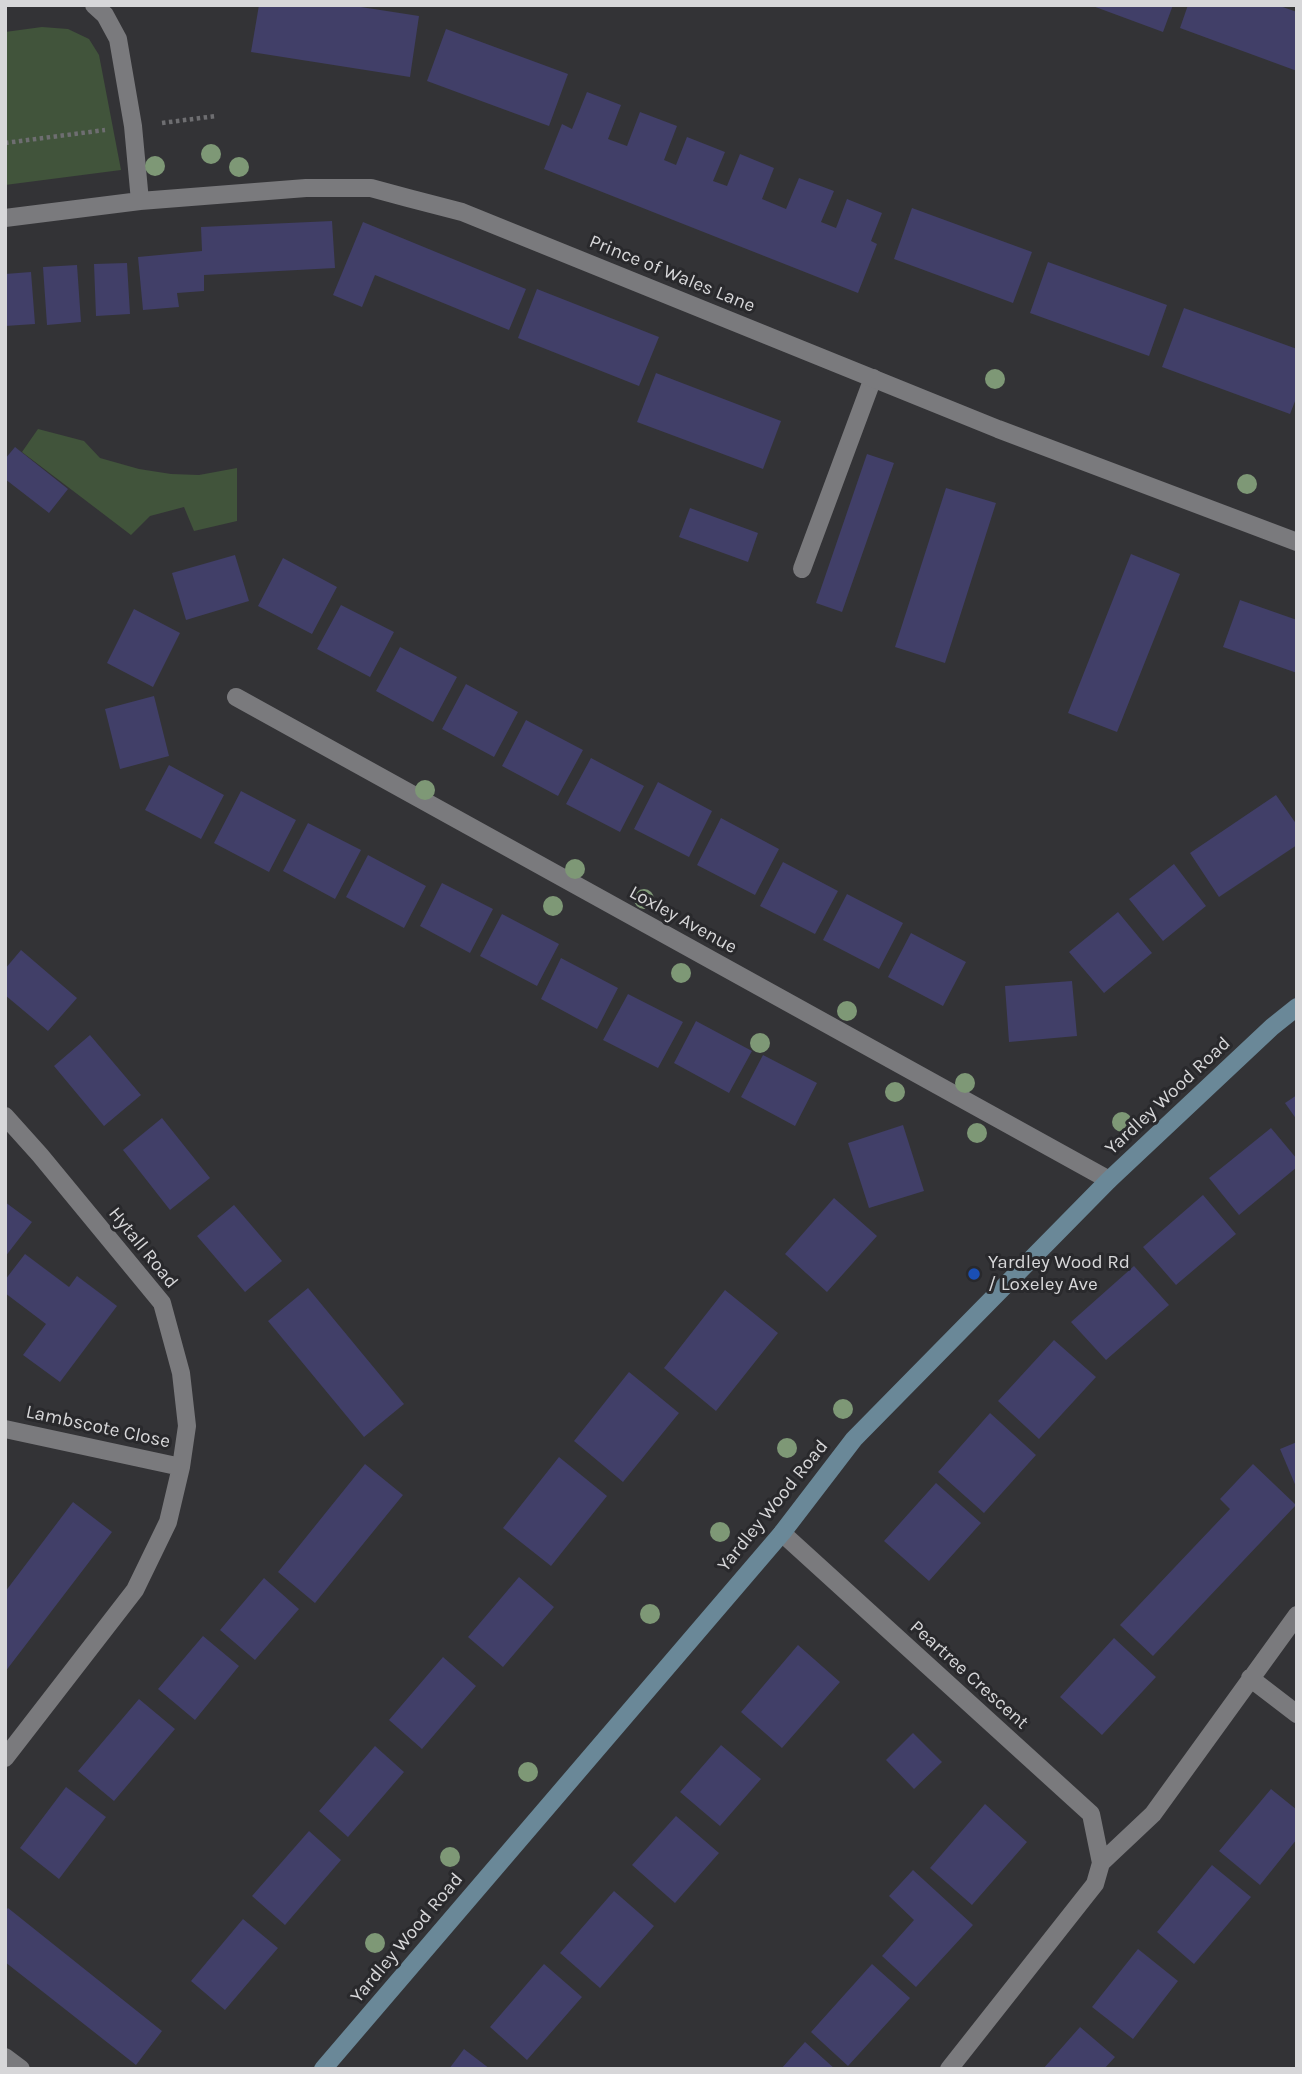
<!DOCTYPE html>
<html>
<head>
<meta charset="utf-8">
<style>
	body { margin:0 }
	#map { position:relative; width:1302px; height:2074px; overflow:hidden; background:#333336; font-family:Karla,sans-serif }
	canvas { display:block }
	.frame { position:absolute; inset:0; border:7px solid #d7d7d9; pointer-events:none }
</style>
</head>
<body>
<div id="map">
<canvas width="1302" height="2074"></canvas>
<div class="frame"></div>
</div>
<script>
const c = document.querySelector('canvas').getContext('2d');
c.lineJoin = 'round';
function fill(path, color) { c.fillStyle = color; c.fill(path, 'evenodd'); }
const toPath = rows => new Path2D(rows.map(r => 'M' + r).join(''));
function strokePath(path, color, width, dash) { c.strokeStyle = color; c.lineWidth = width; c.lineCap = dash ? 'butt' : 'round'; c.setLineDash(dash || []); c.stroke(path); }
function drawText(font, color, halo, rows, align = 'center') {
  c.font = font + ' Karla,sans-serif'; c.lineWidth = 6; c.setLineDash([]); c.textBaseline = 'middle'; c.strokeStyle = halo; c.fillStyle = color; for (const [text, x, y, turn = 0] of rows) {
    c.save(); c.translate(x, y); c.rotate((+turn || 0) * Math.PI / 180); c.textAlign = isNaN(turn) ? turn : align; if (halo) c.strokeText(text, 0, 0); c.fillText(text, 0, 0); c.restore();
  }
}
fill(toPath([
	[42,27,68,29,89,39,99,55,121,170,5,185,5,32],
	[38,429,84,441,100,458,139,469,171,474,199,475,237,468,237,521,194,531,184,507,150,516,131,535,22,452]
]), '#41543b');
fill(toPath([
	[259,5,348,5,419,16,410,77,251,52],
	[1090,5,1173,5,1163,32],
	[1188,5,1277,5,1297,12,1297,71,1180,28],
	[446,29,568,74,549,126,427,81],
	[587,92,621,105,608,139,627,146,640,112,677,126,664,160,676,165,687,137,725,152,713,181,727,186,740,154,774,168,762,199,786,209,799,178,834,191,821,222,836,228,847,199,882,213,871,241,877,244,858,293,544,169,562,124,572,129],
	[912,208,1032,252,1013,303,894,259],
	[332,221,335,268,204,275,204,291,177,293,179,307,143,310,138,257,202,251,201,227],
	[363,222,526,289,509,330,375,275,362,307,333,295],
	[1048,262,1167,305,1149,356,1030,313],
	[127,263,130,314,96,316,94,264],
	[77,265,81,322,47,325,43,267],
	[31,272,35,324,5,326,5,274],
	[537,289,659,337,639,386,518,338],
	[1184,308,1297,349,1297,396,1290,414,1162,367],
	[656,373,781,421,763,469,637,422],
	[15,447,68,489,49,513,5,479,5,459],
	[867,454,894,463,842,612,816,603],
	[946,488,996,503,945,663,895,647],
	[690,508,758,533,748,562,679,537],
	[1131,554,1180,574,1117,732,1068,713],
	[235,555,249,601,186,620,172,573],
	[283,558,337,587,312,634,258,606],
	[1240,600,1297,620,1297,673,1223,647],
	[341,605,394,632,370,677,317,649],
	[134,609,180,633,153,687,107,663],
	[400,647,457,677,433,722,376,691],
	[466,684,518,712,494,757,442,729],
	[154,696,169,756,120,769,105,709],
	[526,720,583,750,558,796,502,766],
	[591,758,644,786,620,832,566,804],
	[169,765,224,795,201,839,145,810],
	[658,782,712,811,689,857,634,829],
	[241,791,296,820,269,872,214,843],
	[1276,795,1297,825,1297,845,1219,897,1190,853],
	[721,818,779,849,755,895,697,865],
	[308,823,361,850,335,899,283,871],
	[368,855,426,886,404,928,346,897],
	[783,862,838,891,815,934,760,906],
	[1174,864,1206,906,1163,941,1129,899],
	[442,883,493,909,470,953,420,926],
	[847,894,903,923,879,969,823,940],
	[1118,912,1152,953,1104,993,1069,952],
	[502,914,559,944,537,986,480,956],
	[911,933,966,962,943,1006,888,977],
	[21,950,77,998,48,1031,5,995,5,969],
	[561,958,618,988,597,1029,541,999],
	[1072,981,1077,1036,1009,1042,1005,986],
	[628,994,683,1022,658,1068,603,1040],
	[696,1021,752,1051,729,1093,674,1063],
	[90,1035,141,1095,104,1126,54,1066],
	[763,1055,817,1083,795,1126,741,1097],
	[1297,1095,1297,1120,1285,1103],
	[162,1118,210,1178,170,1210,123,1150],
	[903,1125,924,1191,869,1208,848,1143],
	[1271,1128,1297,1159,1297,1167,1239,1215,1209,1178],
	[1203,1195,1236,1234,1176,1285,1143,1247],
	[834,1198,877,1236,827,1292,785,1254],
	[5,1202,32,1222,5,1257],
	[234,1205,282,1261,245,1292,197,1236],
	[25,1254,69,1287,77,1276,117,1306,60,1382,23,1355,46,1324,5,1293,5,1280],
	[1134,1266,1169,1305,1106,1360,1071,1322],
	[308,1288,404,1404,364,1437,268,1321],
	[725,1290,778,1333,716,1411,664,1368],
	[1054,1340,1096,1377,1039,1439,998,1401],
	[629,1372,679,1413,623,1482,574,1441],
	[990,1413,1036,1455,984,1513,938,1472],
	[1297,1442,1297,1489,1280,1449],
	[559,1457,607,1496,551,1566,503,1528],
	[365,1464,403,1495,315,1603,278,1572],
	[1253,1464,1296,1505,1153,1656,1120,1625,1230,1509,1220,1499],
	[936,1483,981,1523,929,1581,884,1541],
	[73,1502,112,1532,5,1672,5,1592],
	[519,1577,554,1607,503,1667,468,1637],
	[264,1578,299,1609,255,1660,220,1630],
	[203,1636,239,1666,195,1720,158,1689],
	[1114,1638,1156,1677,1102,1735,1060,1697],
	[798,1645,840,1682,782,1748,741,1712],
	[443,1657,476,1686,422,1749,389,1720],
	[139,1699,175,1729,114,1801,78,1771],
	[913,1733,942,1762,914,1789,886,1760],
	[721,1745,761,1779,720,1826,680,1792],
	[375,1746,404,1772,348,1837,319,1811],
	[66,1787,106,1817,59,1879,20,1848],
	[1271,1789,1297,1810,1297,1839,1260,1885,1219,1851],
	[985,1804,1027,1842,972,1905,930,1868],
	[676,1816,719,1853,675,1903,632,1865],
	[309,1831,341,1860,285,1925,252,1896],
	[1212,1865,1251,1897,1194,1964,1157,1932],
	[913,1870,973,1925,916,1987,882,1956,914,1920,889,1896],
	[614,1891,654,1926,600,1988,560,1953],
	[8,1908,162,2031,136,2065,5,1962,5,1911],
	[243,1919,278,1948,225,2010,191,1981],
	[1138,1949,1178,1981,1133,2039,1092,2007],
	[544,1964,582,1997,527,2060,490,2027],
	[872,1964,910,1998,848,2066,811,2032],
	[1080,2027,1115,2057,1104,2069,1043,2069],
	[805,2042,835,2069,781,2069],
	[464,2049,490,2069,449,2069]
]), '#413f68');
strokePath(toPath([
	[162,123,216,116],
	[5,143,105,130]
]), '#6e6e71', 4.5, [3.5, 3.5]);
strokePath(toPath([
	[802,569,873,378]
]), '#7a7a7d', 18);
strokePath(toPath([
	[94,5,105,15,118,39,133,126,140,201],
	[5,218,140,201,306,188,371,188,408,198,462,212,998,429,1297,542],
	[236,697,1109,1180],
	[5,1116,40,1155,162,1303,181,1373,187,1426,181,1467,168,1522,135,1590,5,1758],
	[5,1429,181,1467],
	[782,1533,1091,1814,1101,1863],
	[1250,1678,1297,1714],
	[5,2057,21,2069],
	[949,2069,1095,1884,1101,1863,1153,1814,1297,1615]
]), '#7a7a7d', 18);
strokePath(toPath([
	[323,2069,782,1533,854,1439,1109,1180,1272,1027,1297,1007]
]), '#6a8898', 18);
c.fillStyle = '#7e9876';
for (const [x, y] of [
	[211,154],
	[155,166],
	[239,167],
	[995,379],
	[1247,484],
	[425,790],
	[575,869],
	[644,899],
	[553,906],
	[681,973],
	[847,1011],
	[760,1043],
	[965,1083],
	[895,1092],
	[1122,1122],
	[977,1133],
	[843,1409],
	[787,1448],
	[720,1532],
	[650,1614],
	[528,1772],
	[450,1857],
	[375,1943]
]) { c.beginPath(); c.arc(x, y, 10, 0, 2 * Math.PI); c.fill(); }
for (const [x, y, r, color] of [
	[974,1274,7,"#1a4fb4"]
]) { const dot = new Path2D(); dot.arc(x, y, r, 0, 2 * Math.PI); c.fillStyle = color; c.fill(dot); strokePath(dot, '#29292c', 2.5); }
drawText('19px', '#d7d7d9', '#29292c', [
	["Prince of Wales Lane",672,274,22],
	["Loxley Avenue",683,920,29],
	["Yardley Wood Road",1168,1096,-43],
	["Hytall Road",143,1248,51],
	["Lambscote Close",98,1427,12],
	["Yardley Wood Road",773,1506,-51],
	["Peartree Crescent",969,1675,42],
	["Yardley Wood Road",407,1938,-50]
]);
drawText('19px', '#d7d7d9', '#29292c', [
	["Yardley Wood Rd",988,1263],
	["/ Loxeley Ave",988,1285]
], 'left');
</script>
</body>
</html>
